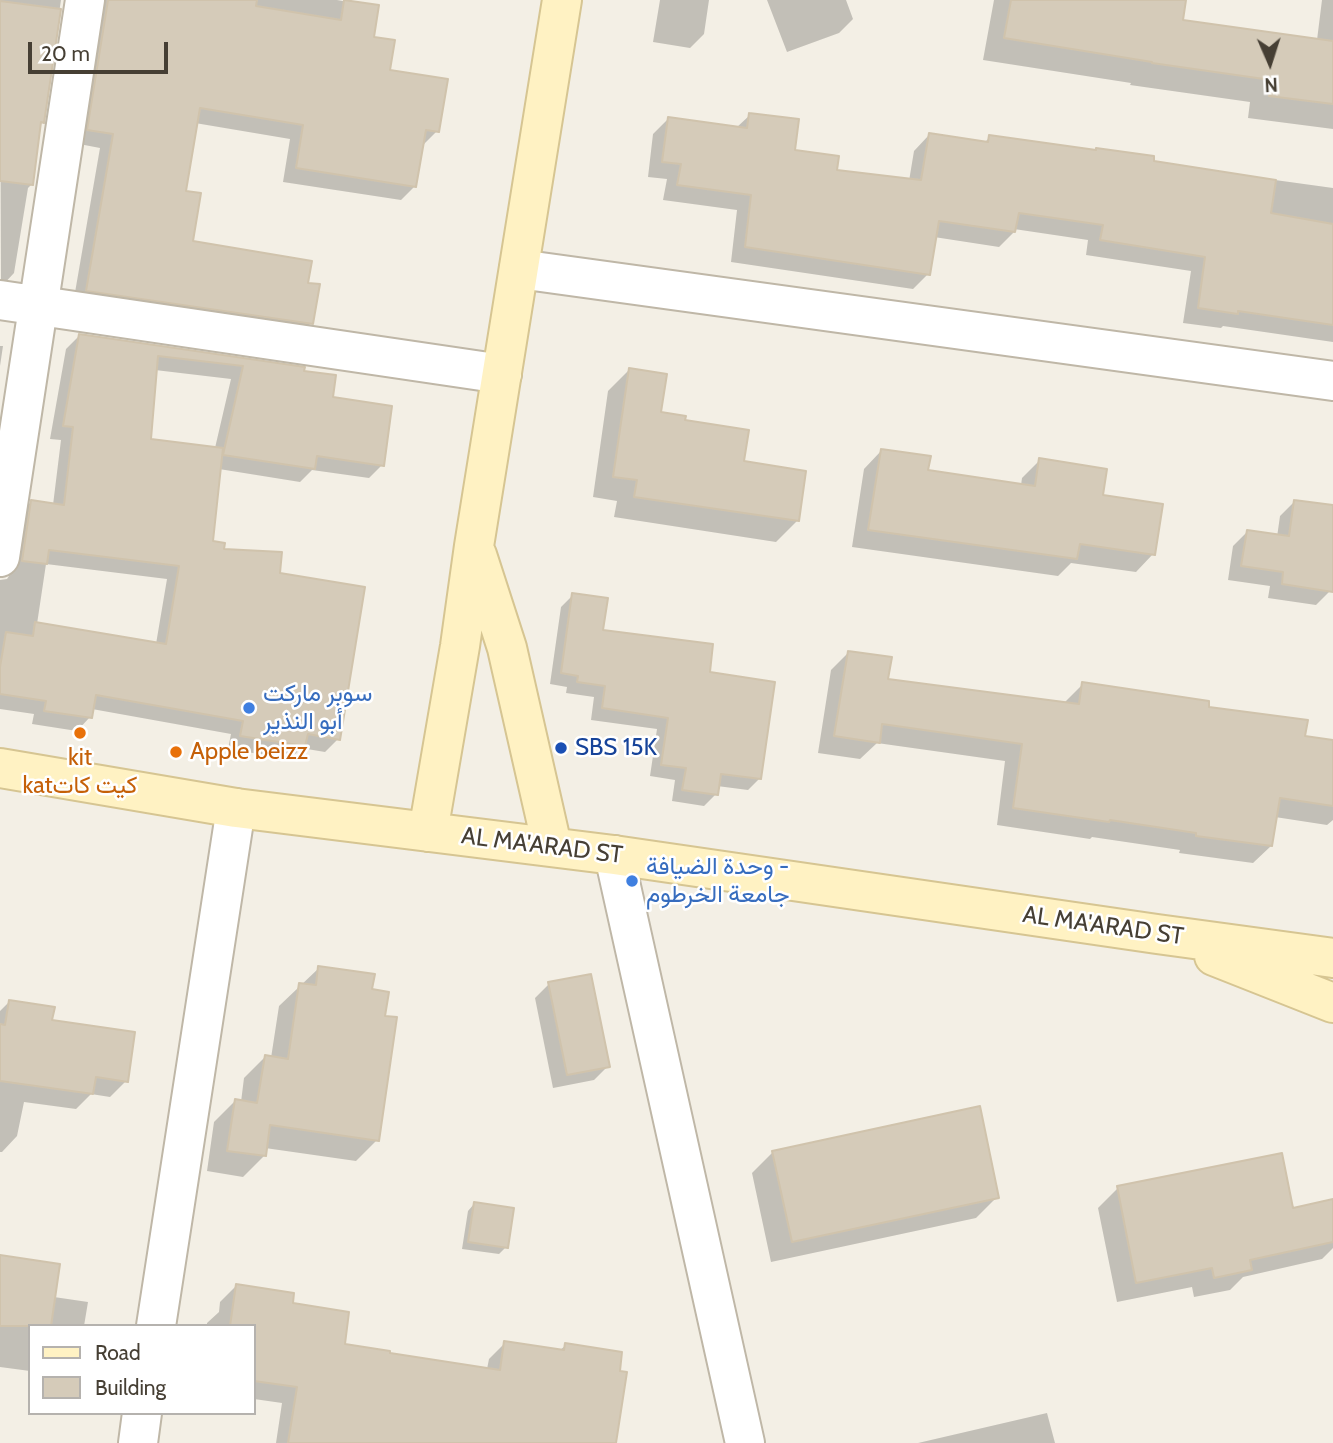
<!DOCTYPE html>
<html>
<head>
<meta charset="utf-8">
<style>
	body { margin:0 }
	#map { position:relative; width:1333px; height:1443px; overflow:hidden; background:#f3efe5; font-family:Cabin,sans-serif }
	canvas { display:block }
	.legend { position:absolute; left:28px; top:1324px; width:228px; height:91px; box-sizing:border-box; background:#fff; border:2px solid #b5b2ae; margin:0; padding:9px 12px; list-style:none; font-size:21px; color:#463f34 }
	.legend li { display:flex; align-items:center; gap:14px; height:35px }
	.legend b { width:35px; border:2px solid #b5b2ae }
	.north { position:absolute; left:1235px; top:28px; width:70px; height:70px; -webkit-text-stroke:5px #fff; paint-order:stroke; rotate:177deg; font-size:19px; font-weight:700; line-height:28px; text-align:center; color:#463f34 }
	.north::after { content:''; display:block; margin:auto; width:24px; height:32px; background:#463f34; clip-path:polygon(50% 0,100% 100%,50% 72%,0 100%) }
	.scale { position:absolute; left:28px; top:42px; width:140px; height:32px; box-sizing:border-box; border:4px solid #463f34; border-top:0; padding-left:9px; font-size:21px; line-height:24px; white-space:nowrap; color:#463f34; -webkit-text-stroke:5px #fff; paint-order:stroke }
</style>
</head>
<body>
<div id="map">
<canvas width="1333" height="1443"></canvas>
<ul class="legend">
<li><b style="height:9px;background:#fff2c3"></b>Road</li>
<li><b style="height:19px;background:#d5cbb9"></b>Building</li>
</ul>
<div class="north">N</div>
<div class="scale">20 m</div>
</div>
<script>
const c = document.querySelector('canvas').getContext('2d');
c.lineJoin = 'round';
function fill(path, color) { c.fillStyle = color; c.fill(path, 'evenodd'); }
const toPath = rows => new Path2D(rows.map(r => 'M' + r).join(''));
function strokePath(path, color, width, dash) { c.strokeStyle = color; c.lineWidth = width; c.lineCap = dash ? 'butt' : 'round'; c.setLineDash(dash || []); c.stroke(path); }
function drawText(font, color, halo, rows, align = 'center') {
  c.font = font + ' Cabin,Vazirmatn,sans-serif'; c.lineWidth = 5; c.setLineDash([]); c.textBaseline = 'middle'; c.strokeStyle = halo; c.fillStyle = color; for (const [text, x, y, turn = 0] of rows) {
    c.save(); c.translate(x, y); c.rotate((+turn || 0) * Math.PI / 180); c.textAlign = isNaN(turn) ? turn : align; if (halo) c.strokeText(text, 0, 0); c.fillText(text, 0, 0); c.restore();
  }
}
fill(toPath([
	[0,0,61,0,43,122,39,125,32,184,28,188,14,273,1,287],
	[88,0,337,0,377,7,372,38,388,71,437,131,423,145,415,186,401,200,283,182,290,139,195,123,184,192,191,243,306,284,311,323,297,337,73,304,100,148,74,143],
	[660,0,709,0,704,34,690,48,653,42],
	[767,0,846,0,853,19,839,33,787,52],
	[994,0,1184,0,1181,21,1317,40,1322,0,1333,0,1333,129,1248,118,1250,102,1130,85,1131,83,983,60],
	[750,115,793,151,835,171,909,181,914,151,929,135,984,143,990,137,1152,163,1333,188,1333,342,1223,326,1221,328,1183,323,1191,271,1086,255,1088,240,1014,229,1014,232,999,247,934,237,928,274,913,289,731,262,737,210,663,200,667,179,648,177,653,134,668,119,736,128],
	[79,336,302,373,331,399,382,465,369,478,312,470,300,482,219,469,211,542,222,551,278,574,338,739,325,752,301,748,290,759,228,749,231,734,92,709,90,717,77,731,32,724,34,714,0,709,0,580,7,579,9,576,18,515,31,502,53,505,61,440,50,439,66,349],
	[155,370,231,379,215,448,149,440],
	[46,564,167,579,156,644,37,624],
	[0,346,3,346,0,366],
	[629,370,659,414,683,422,742,463,797,521,776,542,614,517,617,501,593,497,608,391],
	[881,451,926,472,1021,485,1022,478,1040,460,1101,497,1153,554,1136,572,1071,563,1058,576,852,547,864,469],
	[1294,502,1333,507,1333,588,1316,605,1268,598,1270,586,1228,580,1233,546,1247,532,1277,537,1280,516],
	[573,595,601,631,708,674,760,778,748,790,717,786,716,794,704,806,672,801,675,780,650,776,657,729,591,720,594,697,566,693,567,687,550,684,561,607],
	[849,652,886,680,1065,704,1065,702,1083,684,1207,708,1303,737,1333,742,1333,820,1327,825,1275,817,1271,846,1253,863,1179,853,1180,850,1092,837,1090,839,997,825,1005,761,877,743,860,759,818,753,831,670],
	[319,968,370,991,383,1017,377,1140,356,1161,265,1148,264,1156,243,1177,207,1171,214,1122,235,1101,241,1102,244,1078,265,1057,271,1058,279,1006],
	[549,984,608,1066,594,1080,553,1088,535,998],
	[9,1002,50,1022,126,1081,110,1097,91,1094,76,1109,24,1102,17,1136,2,1152,0,1152,0,1011],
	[773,1152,997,1197,976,1218,771,1262,752,1173],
	[1118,1188,1292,1210,1333,1201,1333,1248,1322,1259,1243,1277,1230,1290,1194,1297,1192,1287,1117,1302,1098,1208],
	[474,1204,506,1247,499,1254,462,1249,468,1211],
	[0,1257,54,1297,88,1302,84,1326,30,1326,30,1371,0,1367],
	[236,1286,291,1305,343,1345,388,1354,487,1369,489,1359,505,1343,559,1351,566,1345,614,1443,276,1443,282,1403,254,1399,254,1326,207,1326,207,1323,219,1312,220,1302],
	[1047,1413,1055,1443,918,1443]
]), '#0003');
const building = toPath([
	[108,0,257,0,256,6,341,20,344,0,379,5,374,37,395,40,390,70,448,79,439,132,426,130,416,187,296,168,303,125,200,108,186,191,201,193,193,241,312,261,308,283,320,284,313,324,86,291,113,134,87,130,108,0],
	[1011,0,1186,0,1183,20,1333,41,1333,104,1269,96,1271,80,1152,63,1152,62,1004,38,1011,0],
	[0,1,61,9,44,123,41,122,33,185,0,181,0,1],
	[749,113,799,119,795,150,839,156,837,170,921,180,929,133,988,142,989,135,1096,150,1096,148,1154,156,1154,161,1276,180,1271,213,1333,224,1333,325,1238,311,1238,314,1198,308,1205,257,1100,240,1103,225,1019,213,1015,232,939,221,930,275,745,247,751,195,677,185,681,164,662,162,668,117,747,128,749,113],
	[79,334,305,367,304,371,336,375,333,397,392,406,384,466,317,456,315,469,223,455,243,366,158,356,151,439,223,448,213,541,225,543,224,549,282,552,280,573,365,587,340,740,308,734,305,746,240,736,243,721,96,695,92,718,44,711,46,701,0,694,0,667,6,632,33,636,35,622,166,644,179,566,49,550,47,564,22,561,31,500,64,505,73,427,63,426,79,334],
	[629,368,667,374,661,412,686,416,685,420,749,430,744,461,806,471,799,521,634,497,637,480,613,477,629,368],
	[881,449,931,456,928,470,1035,486,1039,458,1107,469,1103,495,1163,504,1155,555,1080,544,1077,559,868,530,881,449],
	[1294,500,1333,505,1333,592,1282,584,1283,572,1241,566,1247,530,1289,536,1294,500],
	[572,593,608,598,603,630,713,644,710,672,775,682,761,779,721,774,718,795,682,790,686,768,661,765,668,718,602,708,605,686,577,682,578,676,561,673,572,593],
	[848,651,892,657,888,679,1079,704,1082,682,1209,701,1209,707,1308,720,1305,736,1333,740,1333,806,1280,798,1272,846,1196,836,1196,833,1110,820,1109,822,1013,808,1022,744,882,724,880,743,834,736,848,651],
	[318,966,375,974,372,989,389,992,385,1016,397,1017,379,1141,270,1125,266,1156,227,1151,235,1099,257,1103,265,1055,288,1059,299,983,316,985,318,966],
	[591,974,610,1067,567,1075,548,982,591,974],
	[9,1000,55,1007,52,1020,135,1032,128,1082,96,1077,93,1094,0,1081,0,1024,5,1025,9,1000],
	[980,1106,999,1198,792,1242,772,1151,980,1106],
	[1282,1153,1293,1208,1333,1199,1333,1242,1250,1260,1252,1270,1214,1278,1212,1268,1136,1283,1117,1186,1282,1153],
	[474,1202,514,1208,508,1248,468,1242,474,1202],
	[0,1255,60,1264,51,1326,0,1326,0,1255],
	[236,1284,294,1293,293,1303,349,1312,345,1344,390,1351,390,1353,500,1370,504,1341,564,1350,565,1343,622,1352,620,1371,627,1372,616,1443,288,1443,297,1387,254,1381,254,1326,230,1326,236,1284]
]);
fill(building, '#d5cbb9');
strokePath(building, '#d0c3ac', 2);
const street = toPath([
	[519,269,1333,381],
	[0,300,502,374],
	[0,557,85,0],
	[614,855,745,1443],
	[156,1326,236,808],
	[138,1443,142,1413]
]);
const secondary = toPath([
	[477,555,507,648,552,846],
	[0,768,236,808,614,855,1157,934,1333,958],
	[428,832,460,646,474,546,562,0],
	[1214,956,1333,1003]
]);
strokePath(street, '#bfb7a7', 42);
strokePath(secondary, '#d6c592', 42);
strokePath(street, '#fff', 38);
strokePath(secondary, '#fff2c3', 38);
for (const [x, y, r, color] of [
	[249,708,7,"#3f7fe0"],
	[80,733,7,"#e8710a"],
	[561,748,7,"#1a4fb4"],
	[176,752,7,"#e8710a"],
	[632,881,7,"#3f7fe0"]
]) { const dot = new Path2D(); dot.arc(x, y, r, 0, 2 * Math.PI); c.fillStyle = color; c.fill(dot); strokePath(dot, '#fff', 2.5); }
drawText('24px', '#366cbe', '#fff', [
	["سوبر ماركت",263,694],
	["أبو النذير",263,722],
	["وحدة الضيافة -",646,867],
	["جامعة الخرطوم",646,895]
], 'left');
drawText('24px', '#164399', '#fff', [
	["SBS 15K",575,748]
], 'left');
drawText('24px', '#c56008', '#fff', [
	["Apple beizz",190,752],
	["kit",80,758,"center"],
	["katكيت كات",80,786,"center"]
], 'left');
drawText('24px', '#463f34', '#fff', [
	["AL MA'ARAD ST",542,846,7],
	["AL MA'ARAD ST",1103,926,8]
]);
</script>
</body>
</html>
